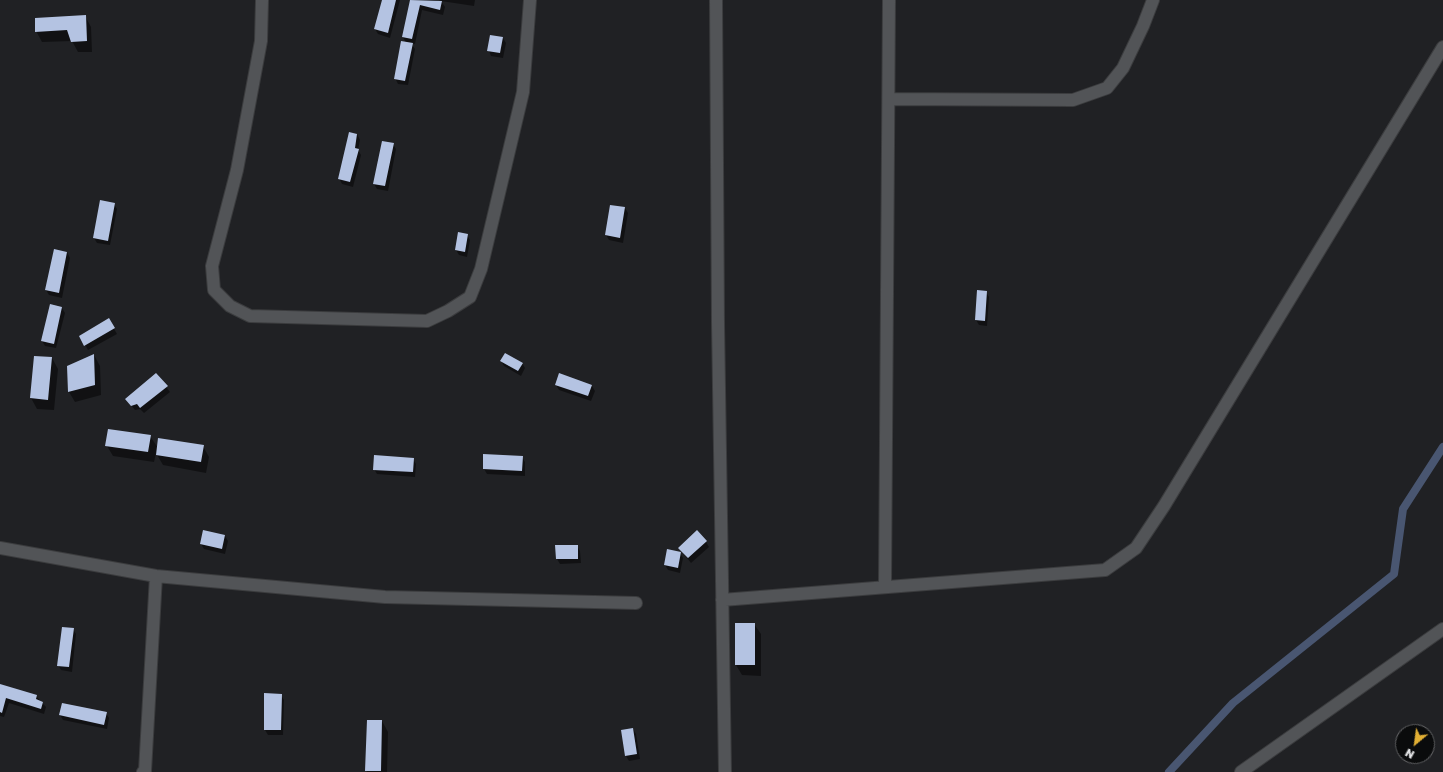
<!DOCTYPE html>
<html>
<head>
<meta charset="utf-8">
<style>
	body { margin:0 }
	#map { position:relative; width:1443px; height:772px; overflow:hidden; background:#202124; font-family:"Golos Text",sans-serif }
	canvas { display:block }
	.north { position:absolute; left:1395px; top:724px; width:40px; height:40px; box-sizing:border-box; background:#0a0b0c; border:1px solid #626365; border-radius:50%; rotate:209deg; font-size:11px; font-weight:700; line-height:16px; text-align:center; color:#e7e8ea }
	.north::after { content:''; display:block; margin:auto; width:14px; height:18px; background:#e1af34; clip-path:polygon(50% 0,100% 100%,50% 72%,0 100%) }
</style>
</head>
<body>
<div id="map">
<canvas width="1443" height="772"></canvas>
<div class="north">N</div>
</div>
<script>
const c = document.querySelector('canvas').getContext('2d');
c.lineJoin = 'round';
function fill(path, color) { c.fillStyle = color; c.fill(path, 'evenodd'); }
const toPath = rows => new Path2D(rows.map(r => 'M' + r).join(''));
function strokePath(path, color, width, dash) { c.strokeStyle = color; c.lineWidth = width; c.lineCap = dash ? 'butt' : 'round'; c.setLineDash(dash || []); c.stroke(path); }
fill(toPath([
	[383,0,400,0,390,38,378,34,375,29],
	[411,0,434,0,440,1,439,0,475,0,474,6,441,1,445,7,443,15,422,10,415,44,411,43,415,49,408,85,398,84,395,78,406,43,403,37],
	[85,16,91,27,92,52,78,52,72,41,42,42,36,31],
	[503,38,506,43,503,58,491,56,489,51],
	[357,134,360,140,358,150,361,155,353,187,342,184,339,178],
	[393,144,396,149,388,191,377,189,374,184],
	[114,204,117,209,110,245,97,243,94,238],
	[625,208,628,213,623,243,609,240,606,235],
	[459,233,467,235,470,240,467,257,459,255,456,250],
	[54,250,67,252,70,258,62,298,49,295,46,290],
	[978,292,986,292,989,297,987,326,979,325,976,320],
	[62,308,65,313,56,348,45,346,42,341],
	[109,320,117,334,88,350,80,336],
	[94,355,100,366,101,395,75,402,69,392,68,366],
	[52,358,58,369,54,410,37,409,31,398],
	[501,361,522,363,525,368,521,376,504,366],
	[156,374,170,392,144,413,140,409,135,410,126,399],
	[556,385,592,386,595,391,591,401,559,390],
	[150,436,158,448,203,446,209,457,206,473,163,465,156,453,154,462,113,456,107,446],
	[522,457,525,462,525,476,487,474,484,469],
	[413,459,416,464,415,477,377,474,374,469],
	[225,536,228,541,225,554,204,549,201,544],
	[706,542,709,547,691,563,679,548],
	[556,546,577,546,580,551,581,563,560,564,557,559],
	[680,553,683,558,680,573,668,570,665,565],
	[754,624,761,634,761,676,742,675,736,665],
	[73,629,76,634,72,672,61,670,58,665],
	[0,686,36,696,46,707,44,714,9,703,4,717,0,716],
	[281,695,284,700,283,735,268,735,265,730],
	[106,713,109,718,107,729,63,720,60,715],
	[382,721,388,732,387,772,367,772,366,770],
	[633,729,636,734,640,759,629,761,626,756,622,731]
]), '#0007');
strokePath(toPath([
	[1169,772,1233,703,1394,574,1403,509,1443,447]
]), '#495671', 8);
fill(toPath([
	[382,0,396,0,388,33,374,29],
	[410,0,442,1,440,10,420,5,412,39,402,37],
	[86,15,87,41,71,42,67,30,35,32,35,18],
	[490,35,503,37,500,53,487,51],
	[401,41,413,43,405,81,394,79],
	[349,132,357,134,355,148,359,149,350,182,338,179],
	[382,141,394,143,385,186,373,184],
	[100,200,115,203,108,241,93,238],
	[610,205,625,207,620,238,605,235],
	[458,232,468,234,465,252,455,250],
	[54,249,67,252,59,293,45,290],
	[977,290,987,291,985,321,975,320],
	[50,304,62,307,54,344,41,341],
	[109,318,115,328,84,346,79,336],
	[505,353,523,363,518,371,500,361],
	[94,354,95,385,68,392,67,366],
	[34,356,52,357,48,400,30,398],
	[156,373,168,386,140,408,137,404,131,406,125,399],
	[559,373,592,385,588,396,555,385],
	[108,429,151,435,148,452,105,446],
	[158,438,204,445,201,462,156,455],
	[483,454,523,456,522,471,483,469],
	[374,455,414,458,413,472,373,470],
	[203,530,225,535,222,549,200,544],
	[697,530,707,541,688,558,678,548],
	[555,545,578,545,578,559,556,559],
	[667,549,681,552,678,568,664,565],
	[735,623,755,623,755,665,735,665],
	[62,627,74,628,69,667,57,666],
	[0,684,37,695,36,699,43,702,41,709,6,698,2,713,0,712],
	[264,693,282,694,281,730,264,730],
	[62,703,107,712,104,725,59,715],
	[367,720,382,720,381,771,365,771],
	[633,728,637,754,625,756,621,730]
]), '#b4c3e2');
const minor = toPath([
	[262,0,261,41,237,170,212,266,214,290,230,306,250,316,427,321,448,311,470,297,481,269,523,92,530,0],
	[716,0,718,323,725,772],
	[889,99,1073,100,1107,88,1123,68,1143,26,1153,0],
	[0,548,156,576,385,597,636,603],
	[885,587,889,0],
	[722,600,1105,570,1136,548,1164,506,1443,47],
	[143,772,145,771,156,576],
	[1241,772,1443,629]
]);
strokePath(minor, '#3b3c3e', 14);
strokePath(minor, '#525457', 12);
</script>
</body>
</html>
